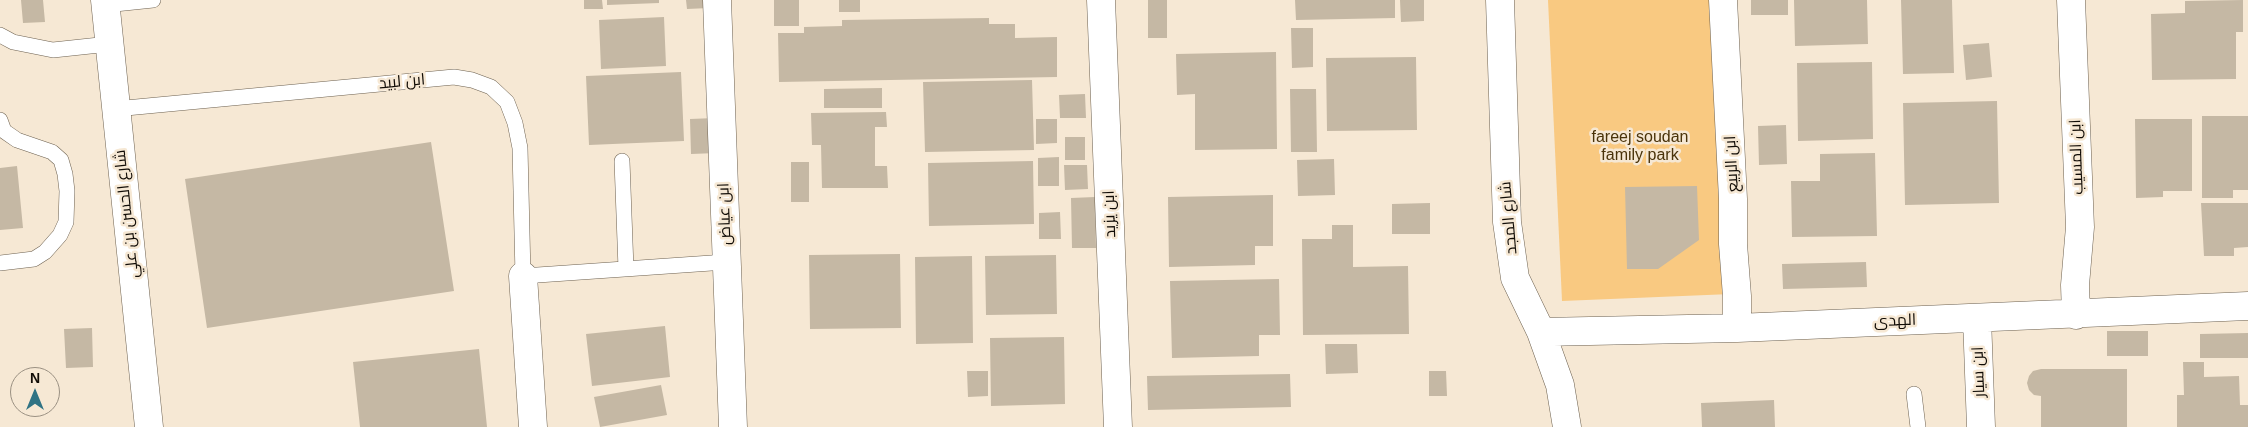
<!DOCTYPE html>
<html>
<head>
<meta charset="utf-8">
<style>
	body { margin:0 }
	#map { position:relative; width:2248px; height:427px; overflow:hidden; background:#f6e8d4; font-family:Helvetica,sans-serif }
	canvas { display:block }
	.north { position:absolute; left:10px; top:367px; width:50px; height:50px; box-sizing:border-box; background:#f6e8d4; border:1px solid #9a9082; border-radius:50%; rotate:0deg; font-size:14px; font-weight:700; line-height:20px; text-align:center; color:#110c06 }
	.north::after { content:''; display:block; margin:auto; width:18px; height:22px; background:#307384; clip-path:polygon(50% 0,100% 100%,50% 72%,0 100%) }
</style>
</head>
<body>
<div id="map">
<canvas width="2248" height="427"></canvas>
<div class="north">N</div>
</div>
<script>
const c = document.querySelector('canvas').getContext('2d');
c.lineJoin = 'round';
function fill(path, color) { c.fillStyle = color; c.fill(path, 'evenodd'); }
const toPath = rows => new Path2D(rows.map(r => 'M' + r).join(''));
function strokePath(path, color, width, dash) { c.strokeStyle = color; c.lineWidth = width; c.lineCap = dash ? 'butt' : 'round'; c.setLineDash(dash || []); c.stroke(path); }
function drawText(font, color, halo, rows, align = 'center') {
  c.font = font + ' Helvetica,Cairo,sans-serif'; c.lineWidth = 5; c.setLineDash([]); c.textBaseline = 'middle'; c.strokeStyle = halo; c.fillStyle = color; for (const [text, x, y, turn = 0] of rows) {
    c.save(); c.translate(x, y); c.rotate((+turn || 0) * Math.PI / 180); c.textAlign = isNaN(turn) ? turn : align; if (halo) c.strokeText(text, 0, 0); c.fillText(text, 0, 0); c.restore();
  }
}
fill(toPath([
	[1548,0,1718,0,1731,294,1562,301]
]), '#f9c981');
fill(toPath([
	[21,0,43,0,45,22,23,23],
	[584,0,602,0,603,9,584,9],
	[607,0,659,0,659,3,607,5],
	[686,0,709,0,709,8,687,9],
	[774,0,799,0,799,26,774,26],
	[839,0,860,0,860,12,839,12],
	[1148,0,1167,0,1167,38,1148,38],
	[1295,0,1395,0,1395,18,1296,20],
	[1400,0,1424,0,1424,21,1401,22],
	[1751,0,1788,0,1788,15,1751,15],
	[1794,0,1867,0,1868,44,1795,46],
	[1901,0,1952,0,1954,73,1903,74],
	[2243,0,2243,32,2236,32,2236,79,2152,80,2151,14,2185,13,2185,1],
	[664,17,666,66,601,69,599,20],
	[989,18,989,24,1015,24,1015,38,1057,37,1057,77,779,82,778,33,804,33,804,27,842,26,842,20],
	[1291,28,1313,28,1313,67,1292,68],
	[1989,43,1992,77,1966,80,1963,45],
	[1276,52,1277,149,1195,150,1195,94,1177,95,1176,54],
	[1416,57,1417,130,1327,131,1326,58],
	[1872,62,1873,139,1798,141,1797,63],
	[681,72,684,141,589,145,586,76],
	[1032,80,1034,150,925,152,923,82],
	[882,88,882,108,824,108,824,89],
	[1290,89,1316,89,1317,152,1291,152],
	[1085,94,1086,118,1060,118,1059,95],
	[1997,101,1999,203,1905,205,1903,103],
	[886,112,887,127,875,127,875,166,887,166,888,188,822,188,821,145,812,145,811,113],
	[2202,116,2248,116,2248,190,2233,190,2233,198,2202,198],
	[715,118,717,153,691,154,690,119],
	[1036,119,1057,119,1057,143,1036,144],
	[2135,119,2192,119,2192,191,2163,191,2163,197,2136,198],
	[1786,125,1787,164,1759,165,1758,126],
	[1065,137,1085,137,1085,160,1065,160],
	[431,142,454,291,207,328,185,179],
	[1875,153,1877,236,1792,237,1791,181,1820,181,1820,154],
	[1059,157,1059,186,1038,186,1038,158],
	[1334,159,1335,195,1298,196,1297,160],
	[1033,161,1034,224,929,226,928,163],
	[791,162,809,162,809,202,791,202],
	[1064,165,1087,165,1088,189,1065,190],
	[17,166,23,228,0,230,0,168],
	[1697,186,1699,240,1658,269,1627,269,1625,187],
	[1273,195,1273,246,1255,246,1255,265,1169,267,1168,197],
	[1095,197,1096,248,1072,248,1071,198],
	[1430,203,1430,234,1392,234,1392,204],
	[2201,203,2248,203,2248,247,2234,248,2234,256,2204,256],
	[1060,212,1061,239,1039,239,1039,213],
	[1332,225,1353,225,1353,267,1408,266,1409,334,1303,335,1302,239,1332,239],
	[900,254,901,328,810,329,809,255],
	[1056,255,1057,314,986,315,985,256],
	[972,256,973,343,916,344,915,257],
	[1866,262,1867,287,1783,289,1782,264],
	[1279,279,1280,335,1259,335,1259,356,1172,358,1170,281],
	[665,326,670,377,592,386,586,334],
	[92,328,93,367,66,368,64,329],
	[2107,331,2148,331,2148,356,2107,356],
	[2248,333,2248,358,2200,358,2200,334],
	[1064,337,1065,404,991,406,990,338],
	[1325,344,1357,344,1358,373,1326,374],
	[479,349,487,427,360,427,353,362],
	[2183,362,2204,362,2204,377,2239,376,2240,405,2248,405,2248,427,2177,427,2177,395,2184,395],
	[2041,369,2127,369,2127,427,2041,427,2041,396,2034,395,2029,390,2027,383,2029,376,2033,371],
	[967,371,988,371,988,396,968,397],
	[1429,371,1446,371,1447,396,1429,396],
	[1290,374,1291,407,1148,410,1147,376],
	[661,385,667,415,600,427,594,397],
	[1774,400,1775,427,1702,427,1701,403]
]), '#c5b8a4');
const service = toPath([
	[105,5,153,0],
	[0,35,13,42,53,50,109,44],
	[115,109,454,77,472,80,491,87,507,102,515,123,520,148,523,276,726,262],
	[0,120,4,131,17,140,52,152,61,160,65,174,67,191,66,222,60,235,45,252,34,259,0,263],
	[622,161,626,269],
	[1914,394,1918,427]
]);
const minor = toPath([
	[105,0,149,427],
	[717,0,733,427],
	[1101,0,1118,427],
	[1500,0,1507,222,1515,278,1541,332,1560,385,1567,427],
	[1723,0,1733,199,1733,244,1737,296,1737,328],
	[2071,0,2080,227,2075,285,2076,315],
	[523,276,533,427],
	[1977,318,1981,427],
	[1541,332,1737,328,2248,306]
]);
strokePath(service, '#6d6150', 16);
strokePath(minor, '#6d6150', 29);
strokePath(service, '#fff', 15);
strokePath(minor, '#fff', 28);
drawText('16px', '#110c06', '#f6e8d4', [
	["ابن لبيد",402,82,-5],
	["ابن المسيب",2077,157,-92],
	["ابن الربيع",1732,164,-93],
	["شارع الحسن بن علي",127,214,-96],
	["ابن عياض",725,214,-92],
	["ابن يزيد",1110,214,-92],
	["شارع المجد",1509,218,-95],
	["الهدى",1895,321,-2],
	["ابن سيار",1979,372,-92]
]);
drawText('16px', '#4a330a', '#f6e8d4', [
	["fareej soudan",1640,138],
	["family park",1640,156]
]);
</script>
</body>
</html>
